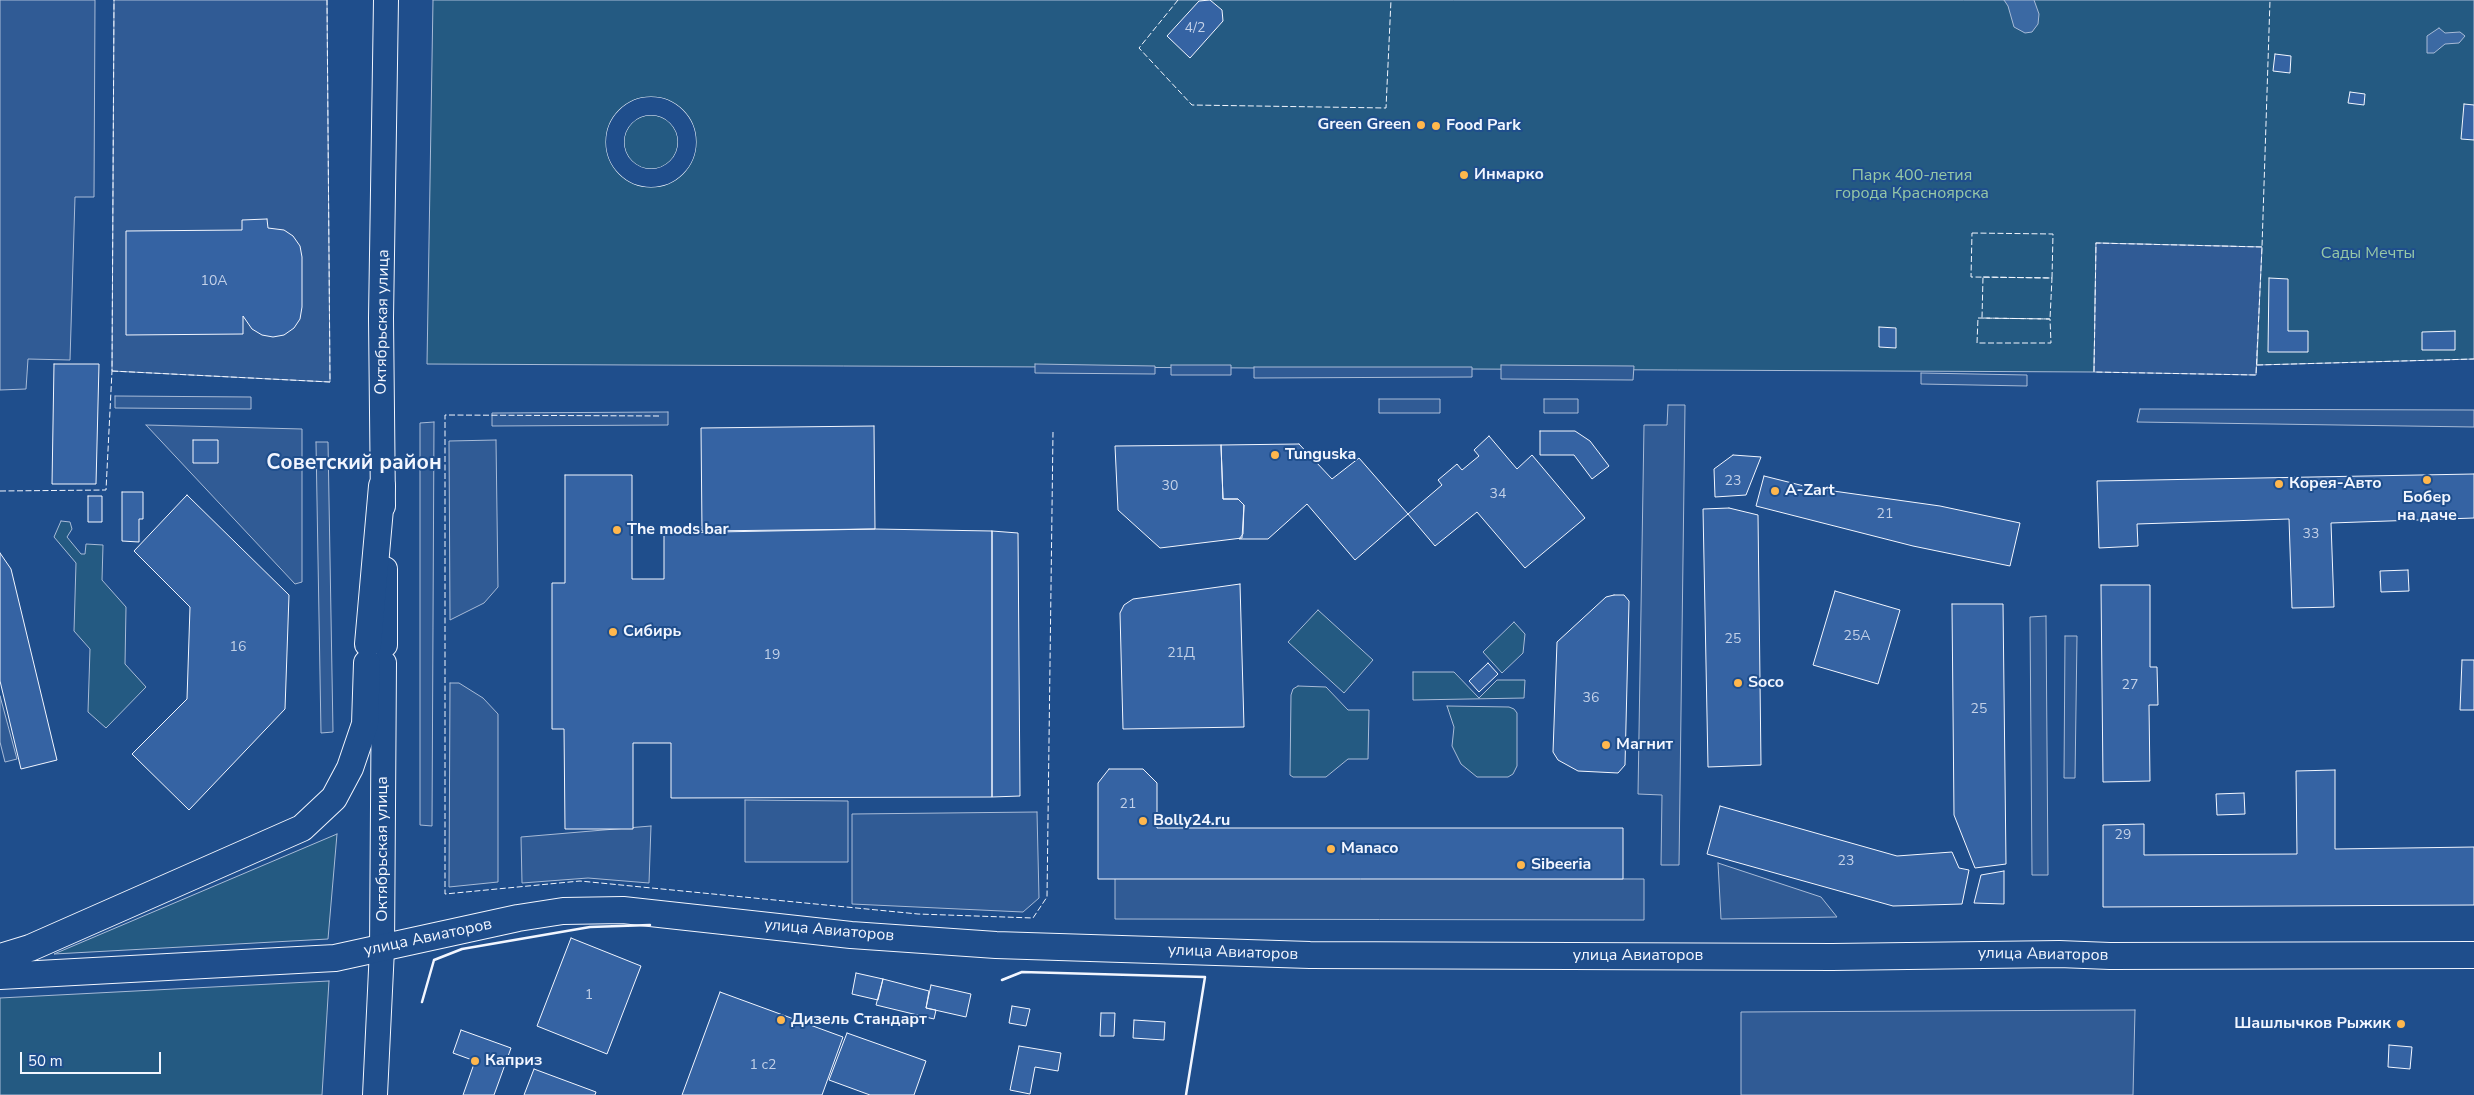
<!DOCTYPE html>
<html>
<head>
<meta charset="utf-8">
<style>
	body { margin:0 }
	#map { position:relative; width:2474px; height:1095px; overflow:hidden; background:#1f4e8c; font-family:"Nunito Sans",sans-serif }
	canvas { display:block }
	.scale { position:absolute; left:20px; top:1052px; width:141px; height:22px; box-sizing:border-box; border:2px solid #f2f6ff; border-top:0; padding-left:6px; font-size:15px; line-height:18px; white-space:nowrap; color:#f2f6ff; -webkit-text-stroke:4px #1f4e8c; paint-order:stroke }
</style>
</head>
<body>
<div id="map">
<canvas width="2474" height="1095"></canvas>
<div class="scale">50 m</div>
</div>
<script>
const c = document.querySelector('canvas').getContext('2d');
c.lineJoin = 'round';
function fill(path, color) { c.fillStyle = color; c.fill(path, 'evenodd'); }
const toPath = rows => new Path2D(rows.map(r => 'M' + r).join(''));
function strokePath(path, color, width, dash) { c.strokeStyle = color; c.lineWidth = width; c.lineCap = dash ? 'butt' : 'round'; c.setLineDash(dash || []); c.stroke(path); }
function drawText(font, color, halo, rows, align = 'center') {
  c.font = font + ' "Nunito Sans",sans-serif'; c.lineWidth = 4; c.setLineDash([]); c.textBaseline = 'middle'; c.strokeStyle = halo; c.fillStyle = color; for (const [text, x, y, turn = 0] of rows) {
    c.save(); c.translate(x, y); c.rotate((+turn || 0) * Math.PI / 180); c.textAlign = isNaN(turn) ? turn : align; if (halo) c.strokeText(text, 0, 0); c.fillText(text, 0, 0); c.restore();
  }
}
const green = toPath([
	[433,0,2474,0,2474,359,2257,365,2261,247,2096,243,2094,372,427,364,433,0],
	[61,521,70,522,72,529,67,537,81,554,85,554,86,544,103,545,102,580,126,607,125,664,146,687,106,728,88,712,90,649,74,631,76,563,54,537,61,521],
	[1318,610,1373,660,1344,693,1288,642,1318,610],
	[1514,622,1525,634,1523,653,1502,673,1483,652,1514,622],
	[1413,672,1454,672,1479,698,1497,680,1525,680,1524,698,1413,700,1413,672],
	[1298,686,1326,687,1348,710,1369,710,1368,759,1348,759,1326,777,1293,777,1290,775,1291,695,1293,689,1298,686],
	[1447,706,1509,707,1514,709,1517,713,1517,766,1513,774,1508,777,1477,777,1461,764,1452,746,1454,727,1447,706],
	[337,834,328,939,54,954,337,834],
	[329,981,322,1095,0,1095,0,998,329,981]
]);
fill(green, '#245a82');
strokePath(green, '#a8bbd7', 1);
const parking = toPath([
	[0,0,95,0,94,197,75,197,70,360,28,359,26,389,0,390,0,0],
	[114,0,327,0,330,382,112,371,114,0],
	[2096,243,2262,247,2256,375,2094,372,2096,243],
	[1035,364,1155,366,1155,374,1035,373,1035,364],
	[1171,365,1231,365,1231,375,1171,375,1171,365],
	[1501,365,1634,366,1633,380,1501,379,1501,365],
	[1254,367,1472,367,1472,377,1254,378,1254,367],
	[1921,373,2027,375,2027,386,1921,384,1921,373],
	[115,396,251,397,251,409,115,408,115,396],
	[1379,399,1440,399,1440,413,1379,413,1379,399],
	[1544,399,1578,399,1578,413,1544,413,1544,399],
	[1668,405,1685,405,1679,865,1661,865,1662,795,1638,794,1644,425,1667,425,1668,405],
	[2140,409,2474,410,2474,427,2137,422,2140,409],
	[668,412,668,425,492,426,492,413,668,412],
	[434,422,432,826,420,825,420,423,434,422],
	[146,425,302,429,302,582,295,584,146,425],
	[496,440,498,587,484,603,450,620,449,441,496,440],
	[316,442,328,442,333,732,321,733,316,442],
	[2046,616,2048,875,2032,875,2030,617,2046,616],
	[2065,636,2077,636,2075,778,2064,778,2065,636],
	[450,683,459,683,483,698,498,714,498,882,449,887,450,683],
	[0,696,17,759,5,762,0,742,0,696],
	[745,800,848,801,848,862,745,862,745,800],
	[1037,812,1039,898,1023,912,852,904,852,814,1037,812],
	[651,826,649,883,588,878,522,883,521,837,651,826],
	[1718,863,1821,897,1837,917,1721,919,1718,863],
	[1115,878,1644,879,1644,920,1115,919,1115,878],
	[2135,1010,2133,1095,1741,1095,1741,1012,2135,1010]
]);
fill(parking, '#305b95');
strokePath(parking, '#a8bbd7', 1);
const water = toPath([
	[2004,0,2034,0,2039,14,2038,24,2032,32,2025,33,2014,27,2008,6,2004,0],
	[2439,28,2445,33,2460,32,2465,36,2459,43,2445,44,2434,53,2427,53,2427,36,2439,28]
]);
fill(water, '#3b69a3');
strokePath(water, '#a8bbd7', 1);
const building = toPath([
	[1210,0,1222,10,1223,21,1190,58,1167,36,1199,1,1210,0],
	[2275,54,2291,56,2290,73,2273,71,2275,54],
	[2350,92,2365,94,2364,105,2348,103,2350,92],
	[2464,104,2474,105,2474,140,2461,139,2464,104],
	[267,219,268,228,284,230,293,236,300,246,302,257,302,307,300,319,294,328,284,335,273,337,262,335,252,329,243,316,243,334,126,335,126,231,242,230,242,220,267,219],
	[2269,278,2288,279,2288,331,2308,331,2308,352,2268,352,2269,278],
	[1879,327,1896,328,1896,348,1879,347,1879,327],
	[2455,331,2455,350,2422,350,2422,332,2455,331],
	[54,364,99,364,96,484,52,484,54,364],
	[874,426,875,529,702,531,701,428,874,426],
	[1540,431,1575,431,1590,441,1609,466,1592,479,1574,455,1540,455,1540,431],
	[1489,436,1517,469,1532,455,1585,518,1525,568,1477,512,1435,546,1408,514,1442,485,1438,480,1457,464,1462,470,1479,456,1474,450,1489,436],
	[193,440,218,440,218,463,193,463,193,440],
	[1299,444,1332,479,1359,458,1408,514,1355,560,1307,504,1268,539,1239,539,1243,534,1244,505,1238,499,1223,499,1221,445,1299,444],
	[1221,445,1223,499,1238,499,1244,505,1242,538,1160,548,1118,510,1115,446,1221,445],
	[1733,455,1761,457,1746,495,1715,497,1714,469,1733,455],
	[2474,474,2474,518,2331,523,2334,607,2292,608,2289,519,2137,524,2138,546,2099,548,2097,481,2474,474],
	[565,475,632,475,632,579,664,579,664,533,875,529,992,531,992,797,671,798,671,743,633,743,633,829,565,829,564,729,552,729,552,583,565,583,565,475],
	[1764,476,1812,488,1940,506,2020,523,2010,566,1913,546,1756,506,1764,476],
	[122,492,143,492,143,519,139,519,139,542,122,541,122,492],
	[187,495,289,595,285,709,189,810,132,754,187,699,190,607,134,551,187,495],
	[88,496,102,496,102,522,88,522,88,496],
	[1729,508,1758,515,1761,765,1708,767,1703,509,1729,508],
	[992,531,1018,533,1020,796,992,797,992,531],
	[0,553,11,569,57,760,21,769,0,681,0,553],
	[2408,570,2409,591,2381,592,2380,571,2408,570],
	[1240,584,1244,727,1123,729,1120,613,1124,605,1133,599,1240,584],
	[2101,585,2150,585,2150,667,2157,667,2158,705,2149,705,2150,781,2103,782,2101,585],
	[1835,591,1900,610,1878,684,1813,665,1835,591],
	[1614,595,1624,595,1629,601,1625,765,1618,773,1578,771,1558,760,1553,752,1557,642,1606,597,1614,595],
	[1952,604,2003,604,2006,864,1975,868,1954,815,1952,604],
	[2462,660,2474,660,2474,710,2460,710,2462,660],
	[1488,663,1498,674,1479,692,1469,681,1488,663],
	[1109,769,1143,769,1157,783,1157,828,1623,828,1623,879,1098,879,1098,783,1109,769],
	[2335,770,2335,849,2474,847,2474,905,2103,907,2103,825,2144,824,2144,855,2297,854,2296,771,2335,770],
	[2244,793,2245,814,2217,815,2216,794,2244,793],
	[1720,806,1897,856,1952,852,1959,868,1969,870,1962,904,1893,906,1707,854,1720,806],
	[2004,871,2004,904,1974,903,1981,875,2004,871],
	[571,938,641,966,607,1054,537,1026,571,938],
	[856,973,883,979,878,1000,852,994,856,973],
	[883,979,929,991,926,1008,936,1010,934,1019,876,1005,883,979],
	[931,985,971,994,966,1017,926,1008,931,985],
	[720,992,843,1037,822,1095,682,1095,720,992],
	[1012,1006,1030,1009,1026,1026,1009,1023,1012,1006],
	[1101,1013,1115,1013,1114,1036,1100,1036,1101,1013],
	[1134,1020,1165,1022,1164,1040,1133,1038,1134,1020],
	[461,1030,511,1048,494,1095,463,1095,475,1061,453,1053,461,1030],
	[847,1033,926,1061,914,1095,870,1095,829,1080,847,1033],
	[2389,1045,2412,1047,2410,1069,2388,1067,2389,1045],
	[1019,1046,1061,1053,1058,1071,1035,1067,1030,1094,1010,1090,1019,1046],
	[534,1069,596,1092,595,1095,524,1095,534,1069]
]);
fill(building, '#3563a3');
strokePath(building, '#f2f6ff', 1);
const street = toPath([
	'615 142a36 36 0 1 1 72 0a36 36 0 1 1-72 0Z'
]);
const secondary = toPath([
	[383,506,381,318,386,0],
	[385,569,385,645],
	[375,1095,382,949,384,663]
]);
const primary = toPath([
	[368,644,382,486],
	[0,957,30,948,302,828,334,798,350,768,365,724,367,663],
	[0,976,335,958,518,918,563,911,623,910,851,935,996,945,1310,955,1832,957,2059,954,2110,956,2474,955]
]);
strokePath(street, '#f2f6ff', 19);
strokePath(secondary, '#f2f6ff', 26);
strokePath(primary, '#f2f6ff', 28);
strokePath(street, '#1f4e8c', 18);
strokePath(secondary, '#1f4e8c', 24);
strokePath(primary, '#1f4e8c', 26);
strokePath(toPath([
	[1178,0,1139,48,1192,105,1386,108,1391,0],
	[1972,233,2053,234,2052,278,1971,277,1972,233],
	[2262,247,2096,243,2094,372,2256,375,2262,247,2270,0],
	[1983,277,2052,278,2050,319,1982,318,1983,277],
	[1978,318,2050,319,2051,343,1977,343,1978,318],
	[2257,365,2474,359],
	[112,371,330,382,327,0],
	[659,416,445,415,445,894,580,881,918,914,1033,918,1047,897,1053,432],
	[0,491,106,490,112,371,114,0]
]), '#f2f6ff', 1, [6, 2.5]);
strokePath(toPath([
	[1002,980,1022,972,1205,977,1186,1095],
	[422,1002,434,960,462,949,590,927,650,925]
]), '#f2f6ff', 2.5);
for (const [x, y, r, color] of [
	[1421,125,5,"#ffb74d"],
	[1436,126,5,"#ffb74d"],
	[1464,175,5,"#ffb74d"],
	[1275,455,5,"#ffb74d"],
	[2427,480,5,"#ffb74d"],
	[2279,484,5,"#ffb74d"],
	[1775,491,5,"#ffb74d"],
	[617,530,5,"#ffb74d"],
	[613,632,5,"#ffb74d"],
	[1738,683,5,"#ffb74d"],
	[1606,745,5,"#ffb74d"],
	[1143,821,5,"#ffb74d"],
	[1331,849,5,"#ffb74d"],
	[1521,865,5,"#ffb74d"],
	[781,1020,5,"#ffb74d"],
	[2401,1024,5,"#ffb74d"],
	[475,1061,5,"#ffb74d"]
]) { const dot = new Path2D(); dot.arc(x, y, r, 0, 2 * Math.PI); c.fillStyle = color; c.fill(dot); strokePath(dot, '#1f4e8c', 2); }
drawText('14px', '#c3d1e8', null, [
	["4/2",1195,29],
	["10А",214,282],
	["23",1733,482],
	["30",1170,487],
	["34",1498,495],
	["21",1885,515],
	["33",2311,535],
	["25А",1857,637],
	["25",1733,640],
	["16",238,648],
	["21Д",1181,654],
	["19",772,656],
	["27",2130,686],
	["36",1591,699],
	["25",1979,710],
	["21",1128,805],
	["29",2123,836],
	["23",1846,862],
	["1",589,996],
	["1 с2",763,1066]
]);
drawText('bold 16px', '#f2f6ff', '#1f4e8c', [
	["Green Green",1411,125,"right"],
	["Food Park",1446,126],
	["Инмарко",1474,175],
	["Tunguska",1285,455],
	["Корея-Авто",2289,484],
	["A-Zart",1785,491],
	["Бобер",2427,498,"center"],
	["на даче",2427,516,"center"],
	["The mods bar",627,530],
	["Сибирь",623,632],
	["Soco",1748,683],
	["Магнит",1616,745],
	["Bolly24.ru",1153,821],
	["Manaco",1341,849],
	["Sibeeria",1531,865],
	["Дизель Стандарт",791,1020],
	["Шашлычков Рыжик",2391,1024,"right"],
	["Каприз",485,1061]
], 'left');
drawText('16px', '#97c8a6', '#1f4e8c', [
	["Парк 400-летия",1912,176],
	["города Красноярска",1912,194],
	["Сады Мечты",2368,254]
]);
drawText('16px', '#f2f6ff', '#1f4e8c', [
	["Октябрьская улица",383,322,-89],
	["Октябрьская улица",383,849,-90],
	["улица Авиаторов",829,931,5],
	["улица Авиаторов",428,938,-12],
	["улица Авиаторов",1233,953,2],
	["улица Авиаторов",2043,955,1],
	["улица Авиаторов",1638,956]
]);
drawText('bold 21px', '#f2f6ff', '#1f4e8c', [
	["Советский район",354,464]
]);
</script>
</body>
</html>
